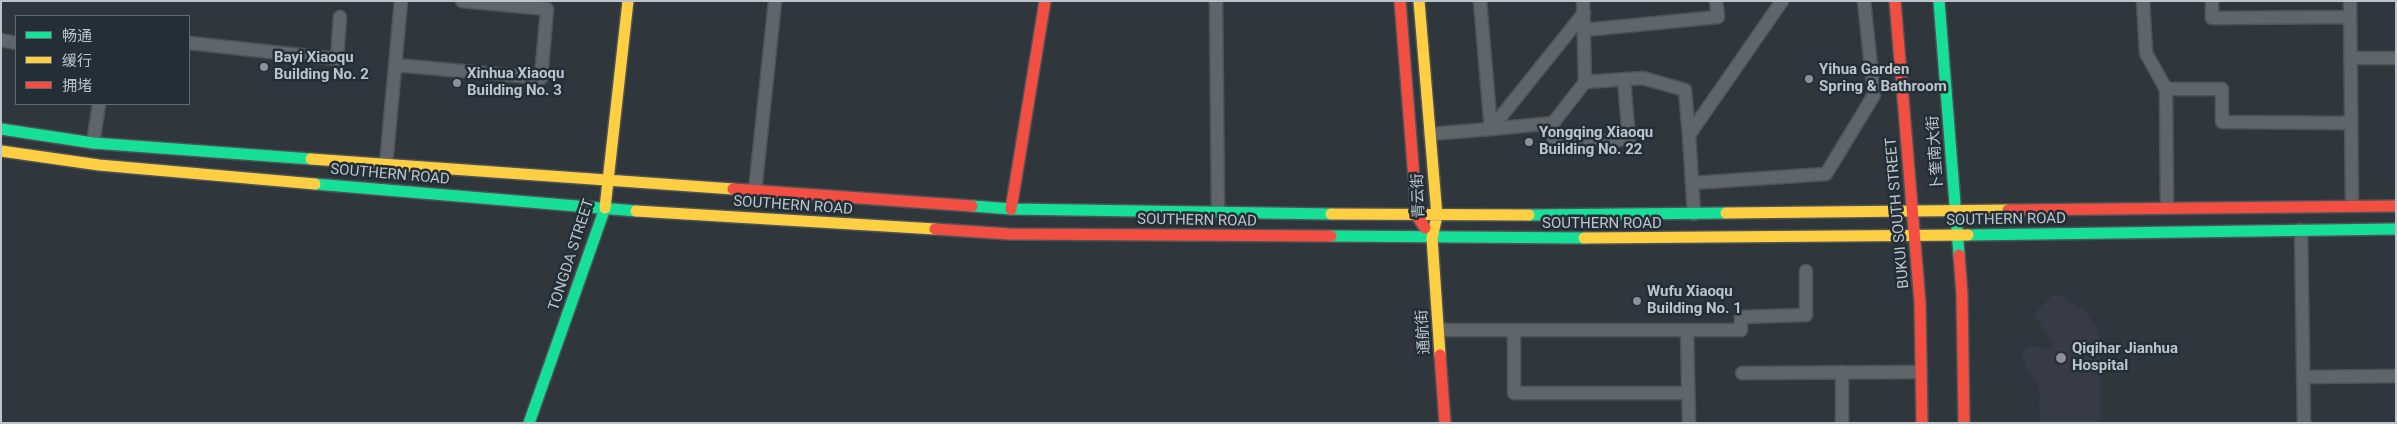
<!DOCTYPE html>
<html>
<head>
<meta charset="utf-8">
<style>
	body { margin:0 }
	#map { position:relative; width:2397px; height:424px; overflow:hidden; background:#30373c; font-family:Roboto,"Noto Sans SC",sans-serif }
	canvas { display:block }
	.frame { position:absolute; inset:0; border:2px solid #bcc4cb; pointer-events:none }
	.legend { position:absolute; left:15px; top:15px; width:175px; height:90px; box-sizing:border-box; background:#242e36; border:1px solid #616a72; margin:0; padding:6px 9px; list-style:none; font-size:15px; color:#bcc4cb }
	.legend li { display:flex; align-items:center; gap:10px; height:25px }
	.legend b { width:25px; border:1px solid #616a72 }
</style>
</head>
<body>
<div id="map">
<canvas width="2397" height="424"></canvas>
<div class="frame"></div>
<ul class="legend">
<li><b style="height:6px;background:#16e098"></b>畅通</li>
<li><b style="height:6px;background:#ffcf43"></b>缓行</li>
<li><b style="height:6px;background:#f24e42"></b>拥堵</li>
</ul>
</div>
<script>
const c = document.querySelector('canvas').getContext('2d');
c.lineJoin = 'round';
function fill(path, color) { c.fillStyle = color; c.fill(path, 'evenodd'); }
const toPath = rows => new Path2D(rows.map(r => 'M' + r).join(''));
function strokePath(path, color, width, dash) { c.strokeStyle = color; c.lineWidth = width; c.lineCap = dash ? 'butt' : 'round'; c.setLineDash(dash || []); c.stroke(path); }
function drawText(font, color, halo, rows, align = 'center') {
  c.font = font + ' Roboto,"Noto Sans SC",sans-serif'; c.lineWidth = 5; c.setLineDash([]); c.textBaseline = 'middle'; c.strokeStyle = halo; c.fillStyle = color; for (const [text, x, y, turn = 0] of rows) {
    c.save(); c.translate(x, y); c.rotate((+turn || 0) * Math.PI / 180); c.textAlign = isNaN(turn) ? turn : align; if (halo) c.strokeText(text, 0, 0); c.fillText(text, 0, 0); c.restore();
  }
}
fill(toPath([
	[2055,293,2087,312,2098,330,2100,342,2101,423,2040,423,2039,387,2028,371,2022,356,2026,348,2036,346,2047,350,2053,344,2034,314]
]), '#383a45');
const street = toPath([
	[1216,1,1218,212],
	[1583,1,1585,82,1643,78,1685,90,1689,135],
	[2143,1,2146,53,2166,89,2167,208],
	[2212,1,2212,18,2350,17],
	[2350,1,2352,206],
	[1584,30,1718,17,1716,1],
	[1,40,16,43],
	[189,43,337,59,340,17],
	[2350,58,2396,58],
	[395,65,541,78,547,9,462,1],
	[1585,82,1553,123,1554,145,1629,139,1624,79],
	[2166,89,2222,89,2222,122,2351,123],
	[1553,123,1491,129,1584,13],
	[1430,134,1491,129,1480,1],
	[93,143,99,104],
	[386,165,401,1],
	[1692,183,1826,174,1874,95,1864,1],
	[755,191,775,1],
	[1694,214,1689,135,1782,1],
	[2301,230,2304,423],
	[1439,330,1741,330,1741,317,1806,315,1806,271],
	[1514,330,1514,393,1688,393],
	[1687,330,1689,423],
	[1842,372,1842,423],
	[1742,373,1921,372],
	[2303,377,2396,376]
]);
const fast = toPath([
	[1939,1,1959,255],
	[1,129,93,143,311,159],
	[315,184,636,211],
	[972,206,1011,209,1331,214],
	[1529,215,1726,213],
	[1968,235,2396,229],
	[1331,236,1584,238],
	[529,423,605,208]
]);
const slow = toPath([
	[1419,1,1437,216,1432,238,1440,355],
	[1,151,99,165,315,184],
	[311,159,733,189],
	[605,208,628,1],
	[636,211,935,229],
	[1726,213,2008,210],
	[1331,214,1529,215],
	[1584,238,1968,235]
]);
const jam = toPath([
	[1400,1,1417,216,1425,228],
	[1895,1,1920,303,1922,423],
	[733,189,972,206],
	[1011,209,1045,1],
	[2008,210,2396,206],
	[935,229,1009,234,1331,236],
	[1959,255,1962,294,1964,423],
	[1440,355,1445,423]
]);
strokePath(street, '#4e5356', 15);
strokePath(fast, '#4e5356', 14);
strokePath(slow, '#4e5356', 14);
strokePath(jam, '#4e5356', 14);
strokePath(street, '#60656a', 12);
strokePath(fast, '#16e098', 11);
strokePath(slow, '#ffcf43', 11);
strokePath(jam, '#f24e42', 11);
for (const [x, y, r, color] of [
	[264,67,5,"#8b9399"],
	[1809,79,5,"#8b9399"],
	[457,83,5,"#8b9399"],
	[1529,142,5,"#8b9399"],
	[1637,301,5,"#8b9399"],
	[2061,358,6,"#8b9399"]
]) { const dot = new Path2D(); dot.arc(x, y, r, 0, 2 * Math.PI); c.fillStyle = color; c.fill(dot); strokePath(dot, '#242e36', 2); }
drawText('bold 15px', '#bcc4cb', '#242e36', [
	["Bayi Xiaoqu",274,58],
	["Building No. 2",274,75],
	["Yihua Garden",1819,70],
	["Spring & Bathroom",1819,87],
	["Xinhua Xiaoqu",467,74],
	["Building No. 3",467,91],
	["Yongqing Xiaoqu",1539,133],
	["Building No. 22",1539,150],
	["Wufu Xiaoqu",1647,292],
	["Building No. 1",1647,309],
	["Qiqihar Jianhua",2072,349],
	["Hospital",2072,366]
], 'left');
drawText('15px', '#bcc4cb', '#242e36', [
	["卜奎南大街",1936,153,-94],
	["SOUTHERN ROAD",390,175,5],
	["青云街",1419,196,-92],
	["SOUTHERN ROAD",793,206,4],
	["BUKUI SOUTH STREET",1898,213,-95],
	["SOUTHERN ROAD",2006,220,-1],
	["SOUTHERN ROAD",1197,221,1],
	["SOUTHERN ROAD",1602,224],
	["TONGDA STREET",572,255,-72],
	["通航街",1424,332,-94]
]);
</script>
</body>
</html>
